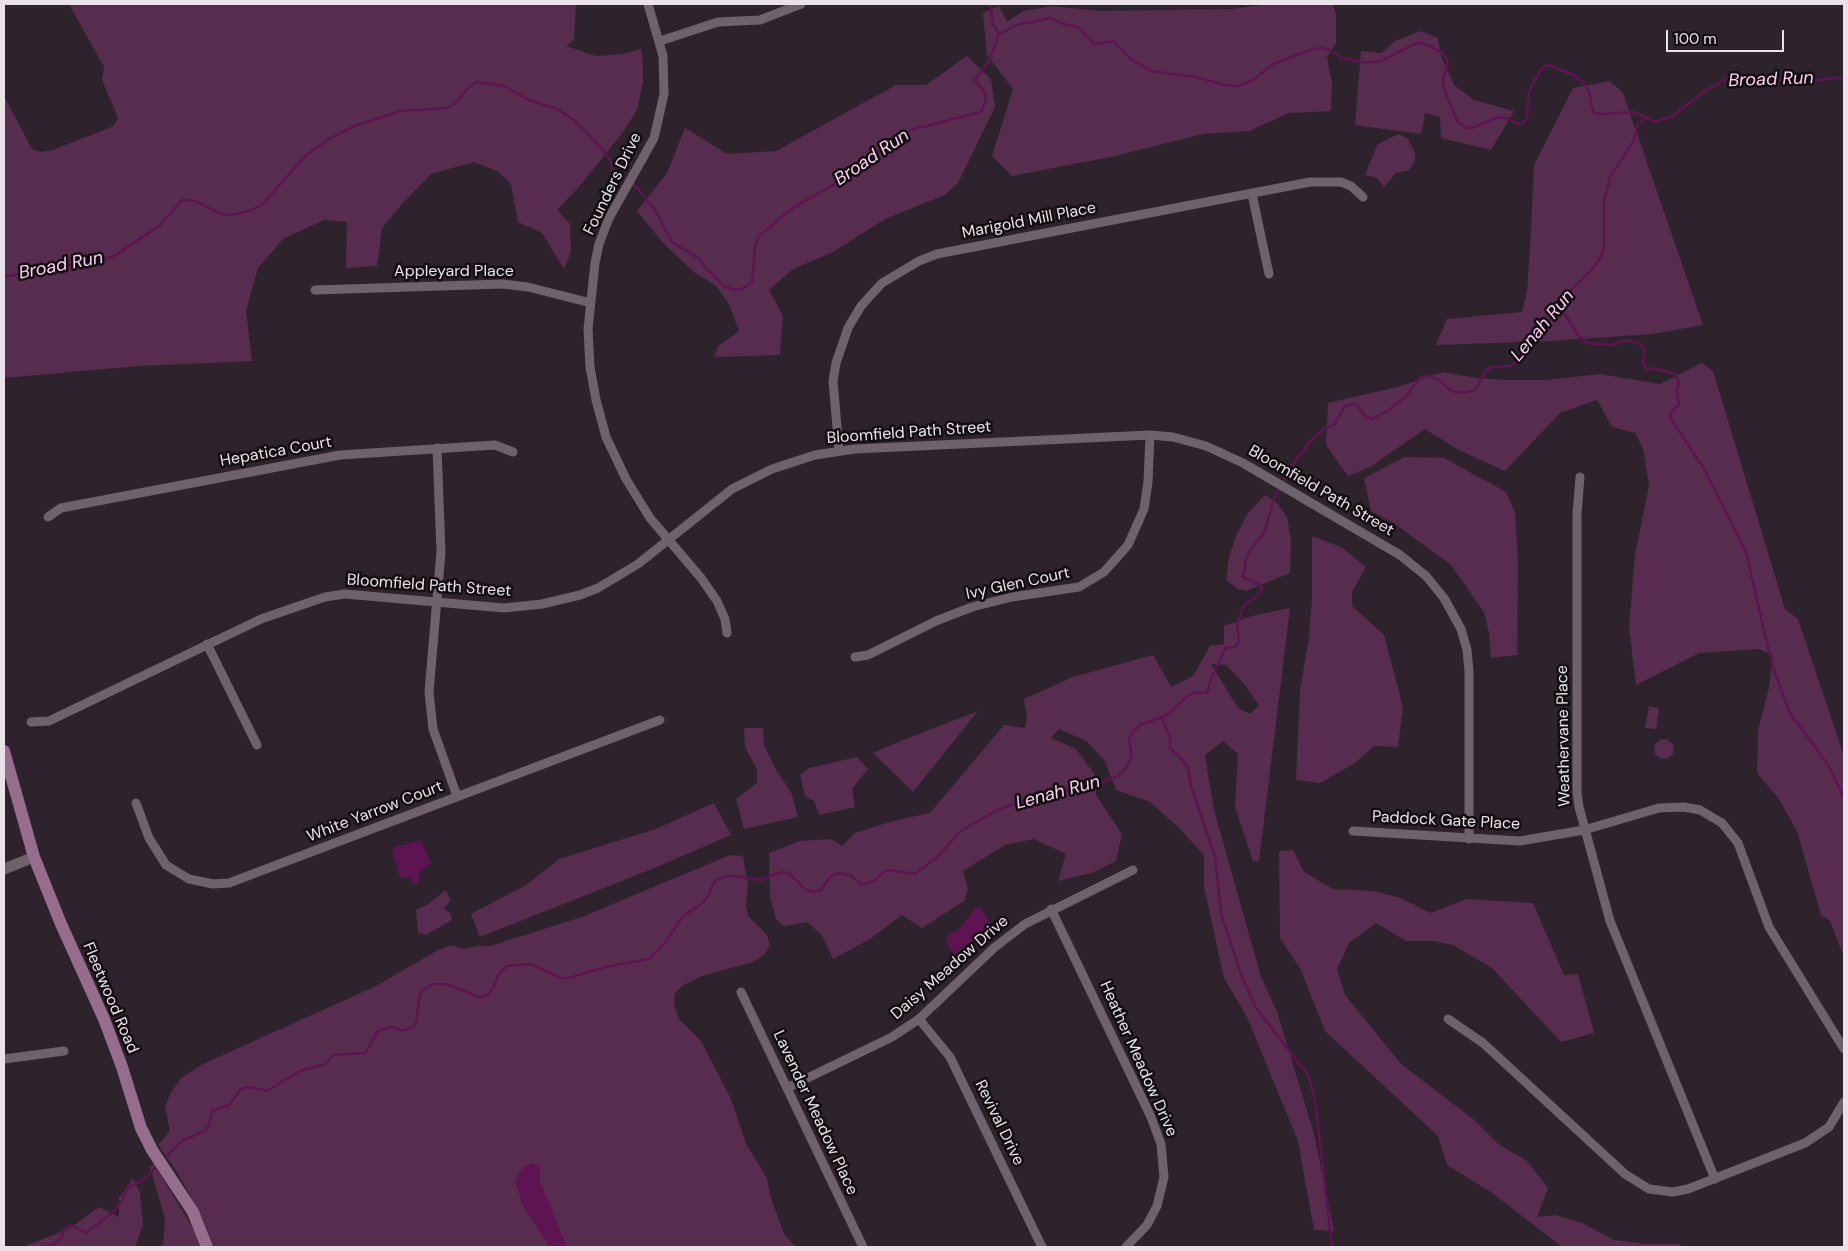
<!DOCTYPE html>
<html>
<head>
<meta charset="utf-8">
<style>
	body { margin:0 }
	#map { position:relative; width:1848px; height:1251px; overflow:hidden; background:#2e232c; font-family:"DM Sans",sans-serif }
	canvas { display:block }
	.frame { position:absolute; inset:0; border:5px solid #eae2e8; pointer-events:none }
	.scale { position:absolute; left:1666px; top:30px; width:118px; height:22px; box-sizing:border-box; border:2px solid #eae2e8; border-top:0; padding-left:6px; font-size:15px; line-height:18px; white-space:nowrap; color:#eae2e8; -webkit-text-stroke:4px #130e12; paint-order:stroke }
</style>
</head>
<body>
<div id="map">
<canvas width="1848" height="1251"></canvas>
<div class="frame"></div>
<div class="scale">100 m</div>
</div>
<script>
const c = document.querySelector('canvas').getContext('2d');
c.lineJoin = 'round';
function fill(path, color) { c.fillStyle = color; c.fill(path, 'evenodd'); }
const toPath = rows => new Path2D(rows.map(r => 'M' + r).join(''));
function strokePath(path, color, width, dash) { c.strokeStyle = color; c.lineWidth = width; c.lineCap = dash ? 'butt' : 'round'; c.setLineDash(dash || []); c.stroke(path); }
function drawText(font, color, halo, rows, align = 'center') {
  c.font = font + ' "DM Sans",sans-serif'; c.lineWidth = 5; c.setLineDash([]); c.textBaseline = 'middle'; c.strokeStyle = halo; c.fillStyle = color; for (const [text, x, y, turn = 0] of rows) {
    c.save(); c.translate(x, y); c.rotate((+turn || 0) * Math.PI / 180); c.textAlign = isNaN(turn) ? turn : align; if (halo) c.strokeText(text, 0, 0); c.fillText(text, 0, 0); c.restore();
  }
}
fill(toPath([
	[69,4,576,4,574,40,566,46,596,56,622,54,641,49,643,63,643,83,637,110,624,131,578,188,557,210,570,224,571,252,564,269,542,233,518,222,511,184,499,172,474,162,431,174,403,203,382,228,377,266,346,268,347,222,324,220,283,239,258,268,246,311,252,361,139,366,4,378,4,96,32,149,40,152,53,150,114,126,118,118,102,80,104,67],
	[1271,4,1333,4,1336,14,1336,43,1327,57,1332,83,1331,111,1289,113,1249,131,1203,134,1115,156,1012,176,992,156,1013,89,987,55,983,13,999,6,1007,22,1023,11,1052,6,1101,11,1231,9],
	[1421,31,1438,38,1441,56,1454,85,1474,100,1514,111,1491,150,1441,138,1440,117,1425,113,1421,134,1355,125,1361,51,1381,53,1395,41],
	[967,56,991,79,995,107,958,183,945,195,885,219,833,252,793,269,769,290,783,316,780,355,714,357,718,346,739,331,729,304,716,286,694,272,663,243,637,211,667,173,685,128,727,154,776,151,896,85,926,85],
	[1610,81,1623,93,1703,325,1652,334,1551,341,1436,345,1447,319,1522,312,1527,291,1530,248,1534,165,1573,88],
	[1398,134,1408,139,1415,153,1415,161,1409,170,1396,173,1384,187,1377,178,1365,175,1377,145],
	[1702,363,1713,371,1785,609,1798,619,1844,756,1844,957,1830,921,1821,915,1797,831,1779,799,1757,773,1758,730,1769,688,1773,655,1758,649,1699,653,1636,685,1629,628,1635,554,1649,486,1643,448,1635,433,1612,427,1597,400,1560,413,1505,471,1459,450,1425,429,1370,467,1348,476,1326,445,1328,403,1401,386,1443,372,1477,378,1506,380,1547,380,1600,374,1660,384],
	[1405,457,1444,458,1506,492,1515,512,1518,564,1517,655,1491,658,1489,633,1484,612,1451,565,1395,524,1371,511,1364,478],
	[1265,495,1278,504,1287,517,1291,540,1290,573,1246,591,1238,589,1226,580,1229,557,1236,536,1248,513],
	[1312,536,1341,547,1366,567,1352,592,1352,606,1384,635,1403,707,1398,747,1374,746,1355,763,1320,783,1296,780,1300,691,1309,637,1312,599],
	[1290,608,1259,861,1253,861,1235,807,1238,754,1223,741,1205,755,1214,810,1261,977,1277,1012,1314,1134,1334,1231,1314,1230,1298,1141,1247,1017,1224,978,1204,887,1204,855,1178,827,1150,802,1116,790,1105,761,1086,741,1059,729,1051,738,1076,749,1095,775,1096,795,1122,834,1116,861,1092,873,1058,881,1066,854,1034,839,1005,845,963,871,968,890,964,901,922,928,902,915,870,939,833,959,822,935,807,922,784,926,776,919,770,897,769,853,800,841,831,839,842,846,855,833,893,821,930,813,1004,725,1025,728,1027,717,1024,699,1073,677,1153,655,1171,687,1193,676,1210,646,1224,644,1224,626,1252,616],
	[1211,664,1226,665,1245,685,1259,705,1250,714,1238,708],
	[1649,706,1659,708,1656,729,1645,728],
	[978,711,913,792,873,753,903,740],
	[744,728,763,728,764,745,776,770,791,792,798,817,744,829,736,799,757,783,757,769,745,747],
	'1654 749a10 10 0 1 1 20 0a10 10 0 1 1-20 0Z',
	[857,757,868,769,852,789,855,807,819,815,814,801,805,796,800,775,809,768],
	[714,803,731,835,652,869,480,937,471,914,526,885,559,859,656,829],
	[1293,850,1304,872,1333,889,1373,891,1401,898,1431,913,1466,899,1533,903,1564,975,1578,974,1594,1033,1561,1042,1492,968,1453,945,1433,941,1406,941,1376,923,1349,943,1337,969,1345,995,1401,1064,1473,1119,1498,1144,1527,1161,1548,1188,1537,1217,1556,1215,1582,1223,1614,1240,1646,1244,1679,1244,1682,1247,1562,1247,1491,1192,1447,1165,1438,1136,1325,1031,1301,970,1280,938,1279,851],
	[730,855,743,856,748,885,746,905,748,916,767,935,770,946,764,955,753,962,702,976,682,986,675,993,674,1004,679,1019,701,1041,731,1099,746,1144,767,1178,770,1195,784,1234,796,1247,214,1247,203,1219,176,1170,158,1145,170,1131,165,1107,170,1094,181,1078,203,1064,376,986,438,950,451,945,464,949,477,946,490,946,582,917],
	[446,890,450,900,444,909,450,913,452,920,426,935,418,933,416,910,427,905],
	[154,1164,194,1230,200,1247,163,1247,165,1219,150,1167],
	[133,1178,140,1193,143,1225,135,1247,22,1247,69,1229,99,1207,119,1217,119,1198]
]), '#572c4e');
fill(toPath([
	[421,840,431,864,419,872,419,882,414,884,410,878,400,878,392,851,395,847],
	[976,908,981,908,993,928,962,955,954,955,947,943,947,936,959,929],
	[531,1163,540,1166,540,1181,567,1247,550,1247,523,1206,515,1181,522,1168]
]), '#5e1452');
strokePath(toPath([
	[990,4,993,24,999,34],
	[632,182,654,208,673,243,700,259,706,268,725,287,736,290,744,288,752,282,755,245,759,236,793,208,838,182,896,139,911,130,981,112,986,99,985,93,975,80,990,60,999,34,1017,25,1051,18,1063,24,1078,27,1094,44,1113,41,1132,60,1151,71,1196,77,1225,85,1238,86,1255,79,1273,64,1313,49,1323,48,1332,51,1341,58,1367,63,1381,61,1415,44,1423,43,1442,52,1446,57,1448,64,1443,77,1444,89,1457,121,1465,127,1472,128,1499,117,1509,119,1517,124,1523,123,1527,118,1529,93,1534,81,1543,67,1549,65,1576,76,1584,83,1589,91,1593,112,1599,114,1634,112,1655,122,1673,116,1703,92,1726,79,1751,77,1801,82,1844,77],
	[4,277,102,260,116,255,160,225,182,200,195,201,221,214,231,215,250,211,263,204,304,157,329,139,357,125,401,111,447,108,456,103,467,89,476,82,504,86,529,100,557,109,575,121,604,151,610,160,613,173,619,177,628,179],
	[1560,307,1579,336,1587,343,1612,345,1625,340,1639,343,1645,350,1643,364,1649,370,1653,368,1675,374,1679,383,1677,390,1679,405,1672,411,1670,417,1704,469,1746,552,1772,665,1790,713,1828,765,1844,798],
	[1283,483,1296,460,1310,442,1325,428,1334,425,1345,406,1356,404,1366,417,1372,419,1389,410,1406,396,1421,377,1428,376,1437,379,1452,391,1462,393,1472,391,1477,387,1487,369,1492,367,1510,366,1517,361,1524,345,1554,315,1573,288,1594,267,1601,256,1604,249,1604,201,1610,177,1633,142,1638,123,1646,119],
	[1162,718,1170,738,1170,748,1182,759,1188,768,1191,786,1215,857,1221,913,1242,977,1256,1008,1308,1075,1315,1100,1332,1247],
	[164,1159,182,1141,206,1130,209,1125,212,1111,229,1105,241,1089,250,1087,267,1091,300,1071,325,1064,333,1055,365,1053,378,1031,392,1027,403,1031,413,1027,416,1023,420,993,432,984,446,984,479,997,488,995,495,985,498,975,507,966,531,964,561,978,569,978,605,967,649,959,665,943,683,916,700,905,707,898,715,881,723,877,732,876,761,880,782,872,789,873,806,890,815,892,821,890,830,877,838,873,850,875,862,885,876,880,882,873,888,870,915,874,936,858,961,831,997,810,1045,793,1085,788,1118,776,1127,767,1132,756,1129,740,1133,732,1140,725,1167,715,1188,696,1195,692,1207,693,1211,679,1223,653,1226,648,1235,647,1239,642,1237,624,1244,605,1257,596,1262,589,1260,585,1243,577,1247,555,1265,531,1274,497,1280,488],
	[42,1247,53,1245,61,1239,64,1230,71,1225,86,1233,111,1214,122,1201,128,1188,146,1178,158,1165]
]), '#5e1452', 2.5);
strokePath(toPath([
	[648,4,663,56,664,94,654,138,609,218,599,244,595,263,588,329,590,367,596,400,606,437,626,479,650,518,701,578,717,601,725,619,727,633],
	[660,41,718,22,760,20,801,4],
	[1252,194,1269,274],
	[315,290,503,284,528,287,591,303],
	[437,448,441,552,429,692,433,729,457,796],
	[839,450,833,381,836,363,848,328,861,306,882,283,919,261,937,254,1310,182,1341,182,1351,186,1363,197],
	[1580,477,1577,514,1577,793,1579,807,1610,921,1715,1179],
	[48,517,61,508,340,455,495,445,513,452],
	[207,644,257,745],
	[855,657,868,655,936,621,972,607,1012,597,1079,587,1104,572,1128,545,1144,509,1148,482,1150,435],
	[31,722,49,721,261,619,325,597,345,594,504,608,542,604,580,595,598,588,638,564,732,489,772,469,815,455,855,449,1150,435,1173,437,1206,446,1243,463,1400,555,1426,576,1444,598,1461,629,1467,650,1469,671,1469,839],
	[136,803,149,838,166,865,189,879,213,884,229,883,660,720],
	[1353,831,1520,841,1584,830,1659,808,1684,807,1700,810,1722,823,1738,843,1769,927,1844,1049],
	[1051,909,1151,1117,1161,1144,1164,1177,1157,1206,1147,1225,1126,1247],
	[741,992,863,1247],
	[919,1019,950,1057,1042,1247],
	[1448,1019,1483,1043,1625,1174,1649,1189,1673,1192,1688,1189,1805,1143,1829,1127,1844,1102],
	[4,1059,64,1051],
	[787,1088,892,1037,919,1019,995,947,1025,924,1133,870]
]), '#6f626c', 9);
strokePath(toPath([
	[4,869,34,857]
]), '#6f626c', 11);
strokePath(toPath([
	[4,751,34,857,61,924,104,1019,122,1067,141,1128,152,1150,193,1212,207,1247]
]), '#976d8e', 12);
drawText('16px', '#eae2e8', '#130e12', [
	["Founders Drive",613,184,-64],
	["Marigold Mill Place",1029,221,-11],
	["Appleyard Place",454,272],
	["Bloomfield Path Street",909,433,-4],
	["Hepatica Court",276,452,-10],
	["Bloomfield Path Street",1321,491,30],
	["Ivy Glen Court",1018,584,-12],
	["Bloomfield Path Street",429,586,4],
	["Weathervane Place",1564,736,-91],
	["White Yarrow Court",375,812,-21],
	["Paddock Gate Place",1446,821,3],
	["Daisy Meadow Drive",950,968,-41],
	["Fleetwood Road",110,998,67],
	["Heather Meadow Drive",1138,1059,66],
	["Lavender Meadow Place",815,1113,65],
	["Revival Drive",999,1123,64]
]);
drawText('italic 18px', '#fcd1f1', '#130e12', [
	["Broad Run",1771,80,-2],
	["Broad Run",872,158,-34],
	["Broad Run",61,266,-11],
	["Lenah Run",1543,326,-50],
	["Lenah Run",1058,793,-15]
]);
</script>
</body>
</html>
